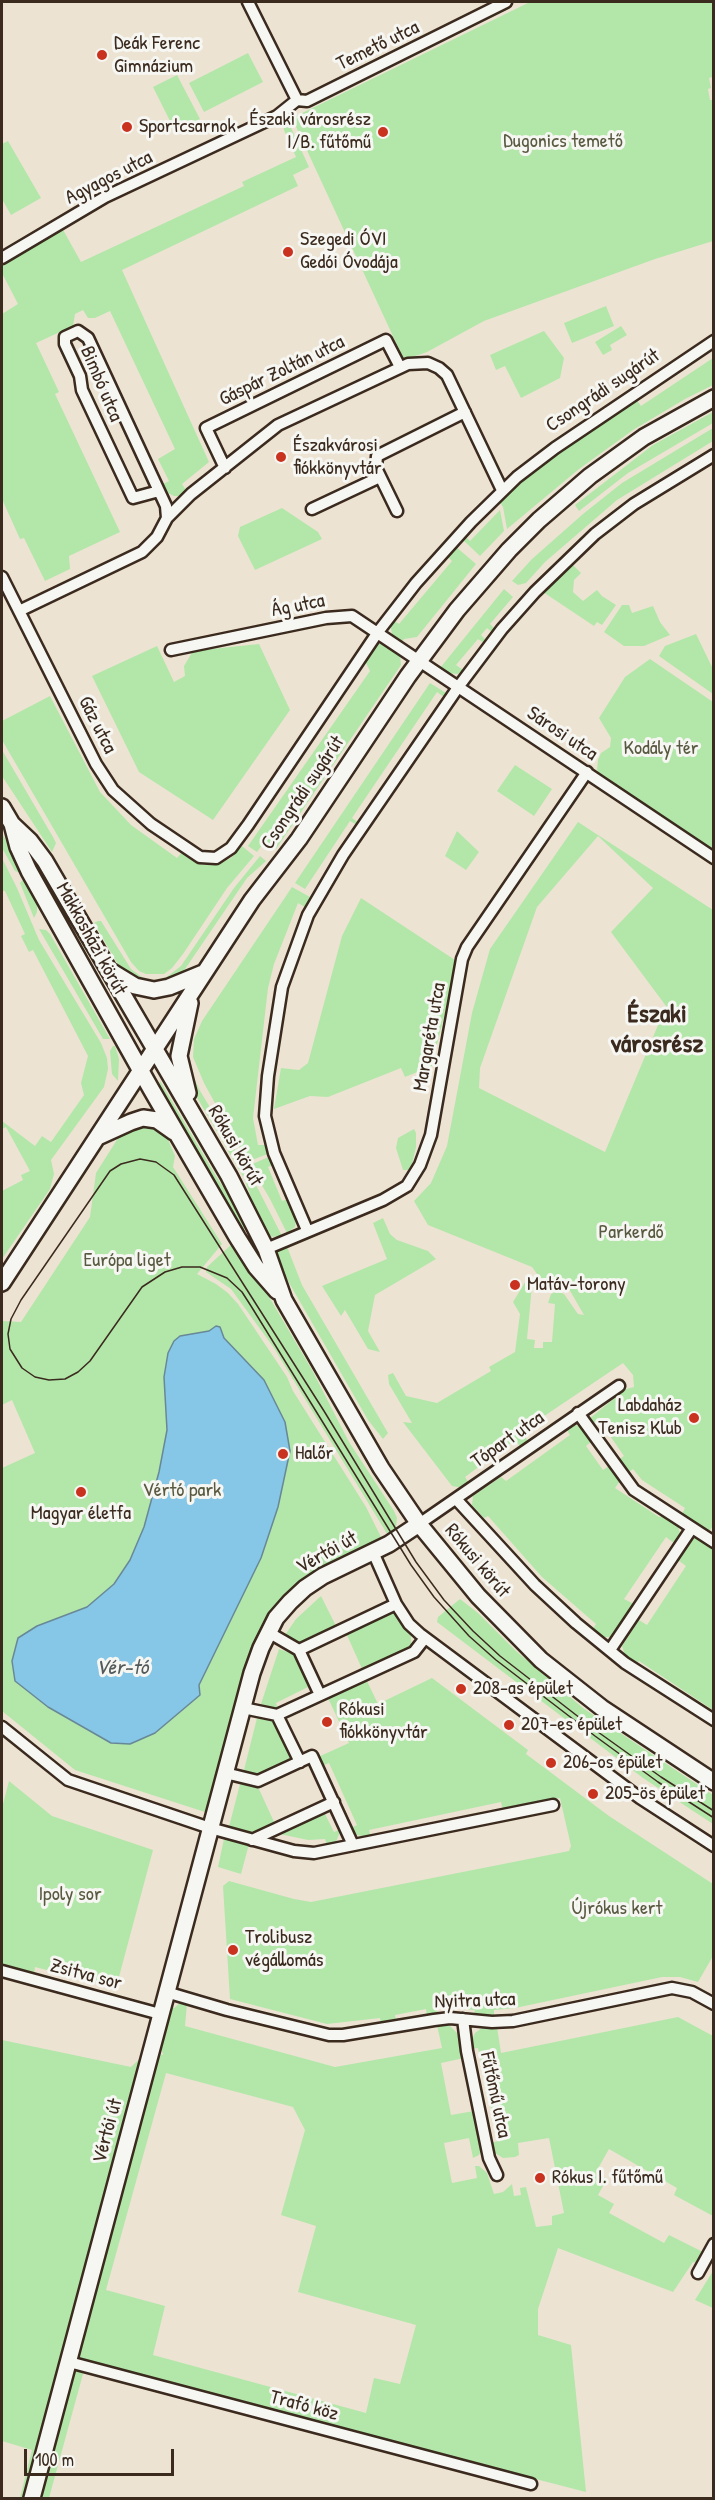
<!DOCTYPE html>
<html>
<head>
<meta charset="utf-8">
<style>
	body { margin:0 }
	#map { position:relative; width:715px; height:2500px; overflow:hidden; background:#ede3d3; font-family:"Patrick Hand",sans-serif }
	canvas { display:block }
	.frame { position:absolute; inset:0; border:3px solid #3b2a1e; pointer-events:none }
	.scale { position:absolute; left:24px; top:2449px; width:150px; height:27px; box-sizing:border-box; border:3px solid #3b2a1e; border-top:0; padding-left:8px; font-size:18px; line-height:21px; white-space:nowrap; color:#3b2a1e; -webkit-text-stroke:4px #f6f6f2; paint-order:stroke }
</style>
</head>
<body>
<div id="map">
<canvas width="715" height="2500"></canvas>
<div class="frame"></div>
<div class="scale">100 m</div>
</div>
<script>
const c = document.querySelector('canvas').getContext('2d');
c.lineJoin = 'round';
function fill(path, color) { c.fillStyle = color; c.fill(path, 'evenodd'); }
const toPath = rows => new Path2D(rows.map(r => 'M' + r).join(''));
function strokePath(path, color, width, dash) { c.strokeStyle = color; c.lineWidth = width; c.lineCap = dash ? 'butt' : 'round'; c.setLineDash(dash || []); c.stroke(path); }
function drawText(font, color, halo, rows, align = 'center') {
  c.font = font + ' "Patrick Hand",sans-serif'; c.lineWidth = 6; c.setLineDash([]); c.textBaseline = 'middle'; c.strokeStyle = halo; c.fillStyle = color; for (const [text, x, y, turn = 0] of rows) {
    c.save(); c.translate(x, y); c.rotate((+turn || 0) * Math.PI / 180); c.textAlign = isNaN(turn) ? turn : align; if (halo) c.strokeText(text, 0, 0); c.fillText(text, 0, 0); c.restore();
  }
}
fill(toPath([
	[530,2,713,2,713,77,709,78,711,88,708,89,710,100,714,100,713,241,655,259,484,321,427,352,404,360,292,118],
	[248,53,263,82,204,112,189,83],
	[177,75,200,119,175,131,153,87],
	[287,119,309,167,293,175,298,186,122,270,209,462,182,484,187,492,181,496,174,496,168,493,161,485,169,481,158,459,175,449,110,311,95,318,88,318,83,310,75,314,73,326,36,343,59,392,55,394,120,532,69,556,70,569,45,581,24,538,20,539,2,499,2,314,18,304,2,273,2,265,62,228,81,262,244,186,242,182,296,157,284,130,283,123],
	[8,141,41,198,11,215,2,199,2,144],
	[606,306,614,326,572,343,564,323],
	[621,326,627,335,610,345,612,350,603,355,595,342],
	[544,331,564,358,560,378,521,398,505,366,496,370,490,355],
	[713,358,713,385,685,399,633,430,579,469,507,529,503,507,500,502,522,480,563,449,636,399,641,406],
	[713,412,713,423,628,473,579,511,575,505,653,445],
	[713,428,713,441,617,500,545,562,526,583,518,585,512,581,532,559,583,514,622,483],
	[282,508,318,532,322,539,255,570,238,536,240,527],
	[500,510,504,531,480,556,462,539,465,536,470,541],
	[455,546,476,564,417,637,404,639,402,642,392,634,390,623,393,620,399,624,452,561,447,556],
	[572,564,581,573,574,580,573,592,583,601,597,590,602,596,616,605,602,625,597,622,594,626,543,592],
	[504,589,513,597,490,624,495,629,493,633,487,628,481,635,486,640,484,643,478,639,456,665,463,670,458,674,447,673,440,668],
	[622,605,629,605,632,613,653,606,660,622,670,635,644,646,624,646,604,632],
	[696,634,713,669,713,694,659,656,665,646],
	[259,644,290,710,213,820,139,772,92,676,157,646,174,682,185,676,184,666,193,651],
	[379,644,387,644,396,650,400,655,401,665,276,849,265,841,257,852,248,846,370,671,365,661,374,647],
	[650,659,713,702,713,850,710,851,602,777,597,770,598,760,601,753,610,747,611,738,599,718,625,677],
	[430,683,446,693,444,697,437,692,354,815,352,818,359,823,357,825,350,821,305,889,295,883],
	[50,696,100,792,131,825,177,858,182,852,203,865,218,864,231,858,242,846,254,856,227,888,183,954,172,968,164,974,146,974,139,971,131,962,2,740,2,721],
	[2,750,53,837,56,843,52,852,2,776],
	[515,765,552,789,534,816,497,791],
	[578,822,713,910,713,1526,708,1533,681,1516,685,1508,642,1480,633,1469,626,1474,617,1461,624,1456,599,1420,591,1424,589,1419,626,1389,634,1387,633,1375,623,1363,522,1431,528,1441,520,1446,515,1440,465,1477,469,1483,463,1488,452,1486,403,1422,412,1423,389,1384,388,1375,393,1373,406,1396,437,1403,491,1371,489,1367,515,1352,520,1314,513,1302,527,1279,532,1285,527,1339,535,1340,534,1348,543,1348,543,1342,552,1342,555,1304,548,1303,551,1294,557,1291,564,1294,578,1314,584,1315,569,1289,543,1282,532,1267,428,1225,414,1201,431,1183,447,1146,472,1013,490,949],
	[598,836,653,888,611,932,666,1006,605,1152,479,1088,480,1068,537,907],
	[457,831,479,852,466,870,445,856],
	[2,833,22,870,20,873,15,871,2,848],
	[260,856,266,861,247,878,183,972,176,979,160,982,181,966,234,888],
	[2,858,17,888,39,940,101,1043,107,1058,108,1069,104,1087,51,1160,54,1174,50,1189,2,1259,2,1191,23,1180,21,1175,30,1171,6,1127,2,1129,2,1121,35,1146,42,1136,51,1142,84,1095,81,1083,88,1056,33,950,29,952,21,936,25,934,5,891,2,891],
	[41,867,134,1025,131,1027,38,869],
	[25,877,37,903,37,912,34,918,20,883],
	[292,887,310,897,305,907,298,903,274,964,268,988,253,1118,258,1145,266,1145,270,1153,247,1162,204,1083,193,1057,194,1039,202,1021],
	[361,898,458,962,434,1056,437,1064,405,1077,401,1068,328,1097,310,1096,274,1109,281,1068,299,1070,308,1063,342,936],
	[98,921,101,921,131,969,146,980,149,986,125,974,120,968,94,923],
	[39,929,46,930,50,934,110,1039,103,1039],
	[113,1046,115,1046,119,1059,118,1081,112,1074,110,1051],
	[187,1062,199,1089,254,1181,282,1236,269,1237,263,1231,244,1178,188,1082],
	[160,1081,216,1176,249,1227,243,1229,159,1085],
	[150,1123,164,1130,175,1156,173,1167,222,1244,197,1274,216,1284,228,1293,238,1304,287,1377,293,1391,366,1507,383,1541,282,1600,261,1630,246,1673,208,1813,75,1770,2,1711,2,1468,35,1453,12,1400,2,1405,2,1321,21,1322,90,1217,96,1173,120,1135,127,1128],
	[414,1129,416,1133,416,1147,412,1164,408,1170,403,1170,396,1148,398,1138],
	[271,1156,274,1164,268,1167,282,1201,289,1199,296,1218,295,1227,287,1233,270,1199,250,1165],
	[383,1218,390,1234,397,1240,428,1251,436,1259,375,1295,368,1331,380,1352,368,1349,345,1310,341,1316,322,1286,387,1259,373,1223],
	[232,1244,265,1290,312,1370,349,1442,394,1511,397,1518,396,1527,389,1537,274,1348,231,1289,206,1272,207,1267],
	[286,1244,302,1285,388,1433,383,1439,368,1420,276,1260,278,1249],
	[575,1425,582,1427,592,1441,586,1446,603,1470,609,1466,620,1481,615,1488,659,1517,662,1516,678,1525,680,1534,674,1543,666,1537,624,1599,634,1604,610,1637,604,1637,593,1629,596,1624,542,1577,488,1516,484,1518,472,1505,473,1496,501,1477,506,1481,570,1435,567,1430],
	[694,1538,700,1539,713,1548,713,1710,639,1661,637,1663,625,1655,622,1646,639,1620,647,1625,686,1566,678,1560],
	[321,1596,337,1628,302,1645,285,1635,296,1619],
	[460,1599,478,1613,516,1651,583,1708,713,1795,713,1824,643,1778,437,1622,438,1617],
	[394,1610,411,1632,411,1645,408,1650,363,1671,346,1633],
	[279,1649,296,1655,310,1686,276,1703,278,1709,261,1704],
	[432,1678,528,1750,526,1754,609,1816,713,1884,713,1956,698,1982,680,1977,662,1977,515,2008,494,2010,494,2017,474,2014,475,2010,465,2009,465,2006,437,2007,438,2015,427,2016,426,2009,395,2015,396,2023,381,2025,380,2018,327,2024,230,1999,223,1886,229,1881,294,1899,311,1902,569,1851,571,1846,560,1798,503,1810,501,1802,369,1830,371,1838,357,1835,351,1828,357,1825,329,1763,322,1766,318,1757,349,1743,328,1698,366,1679,378,1704],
	[257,1718,276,1722,293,1759,256,1777,243,1774],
	[9,1781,52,1816,153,1850,116,1988,35,1967,34,1974,2,1965,2,1808],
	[240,1784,258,1787,275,1824,253,1836,229,1827],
	[329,1809,332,1811,325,1814,334,1832,341,1829,336,1842,333,1844,327,1846,325,1839,308,1840,275,1833],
	[229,1838,249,1844,241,1874,218,1867,224,1839],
	[180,2003,187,2004,185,2026,335,2067,442,2048,437,2025,449,2025,457,2033,464,2058,441,2063,451,2115,474,2111,482,2148,479,2155,473,2158,469,2138,444,2143,452,2183,477,2178,475,2166,479,2166,487,2173,494,2194,503,2192,512,2184,514,2196,521,2195,520,2188,526,2187,536,2227,552,2225,552,2216,564,2213,549,2138,518,2143,519,2155,515,2157,503,2158,492,2151,491,2143,498,2141,478,2048,471,2049,471,2042,475,2033,483,2027,497,2027,501,2053,678,2017,713,2036,713,2216,674,2195,677,2188,609,2149,596,2172,607,2179,598,2195,614,2204,609,2213,664,2243,669,2235,703,2252,697,2263,693,2262,673,2292,558,2248,538,2309,538,2335,571,2345,586,2492,86,2363,49,2498,20,2498,32,2450,2,2441,2,2040,131,2067,148,2051,163,2055,159,2039,171,2007,174,2008],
	[166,2073,293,2107,305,2130,281,2215,316,2226,298,2292,416,2325,400,2384,374,2378,366,2413,153,2355,165,2306,106,2290],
	[713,2271,713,2308,695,2300]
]), '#b2e7a9');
const water = toPath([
	[216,1326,220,1327,224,1338,264,1380,285,1422,290,1451,278,1507,261,1558,199,1685,200,1695,155,1733,130,1744,111,1743,48,1707,15,1681,12,1661,18,1638,37,1626,87,1607,114,1584,130,1560,144,1527,159,1472,167,1430,164,1377,168,1353,174,1341,180,1336,209,1331,216,1326]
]);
fill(water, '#86c6e7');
strokePath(water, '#688897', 1.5);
const street = toPath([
	[248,2,297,100],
	[297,100,307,101,506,2],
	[2,258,105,197,277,116,297,100],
	[225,468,206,428,386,340,400,367],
	[159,491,133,498,82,390,80,376,65,344,65,337,78,331,88,338,159,491,166,506,167,518],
	[312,509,380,477],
	[397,511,376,468,377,456,465,412],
	[2,577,96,764,113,790,151,824,200,857,216,858,231,848,248,825,378,632,416,583,471,522,517,477,555,448,714,341],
	[19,611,142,552,157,537,167,518,191,494,278,425,408,364,428,363,439,368,447,375,502,490],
	[171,650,326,618,352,616,714,858],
	[307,1230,274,1153,265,1116,268,1076,282,987,308,915,343,855,459,686,502,629,535,592,595,534,634,504,714,455],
	[266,1249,383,1200,407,1186,420,1165,431,1135,462,959,467,947,587,772],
	[578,1413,634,1490,714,1542],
	[456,1499,535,1585,576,1623,625,1663,714,1720],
	[419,1524,619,1386],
	[373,1552,396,1604,409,1624,420,1634,640,1798,714,1846],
	[268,1632,299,1650,396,1604],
	[299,1650,320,1695],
	[610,1650,692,1528],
	[243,1708,277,1715,414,1652,425,1638],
	[277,1715,300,1762],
	[2,1727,68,1780,210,1828,294,1851,314,1853,553,1805],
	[225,1773,258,1781,312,1756,353,1845],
	[252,1840,334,1802],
	[2,1971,160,2014],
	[166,1992,227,2010,329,2035,343,2035,434,2020,450,2018,492,2022,513,2021,672,1988,692,1992,714,2004],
	[463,2019,467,2051,489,2158,497,2175],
	[698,2273,714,2244],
	[69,2362,531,2484]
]);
const secondary = toPath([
	[2,807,12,824,18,847,29,871,151,1089,237,1237,256,1267,277,1291],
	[12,824,30,841,45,861,229,1176,266,1249,284,1300,381,1468,419,1524,478,1596,541,1660,602,1708,714,1782],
	[112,972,135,986,154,990,169,987,203,973],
	[188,1093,179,1056,190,1003],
	[98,1137,131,1122,143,1118,157,1120,174,1132],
	[2,1283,252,900,299,839,408,676,457,610,509,550,539,520,590,476,644,437,714,398],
	[32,2498,252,1673,261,1648,276,1618,290,1602,305,1588,323,1576,389,1544,419,1524]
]);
strokePath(street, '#3b2a1e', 15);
strokePath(secondary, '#3b2a1e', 20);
strokePath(street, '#f6f6f2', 10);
strokePath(secondary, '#f6f6f2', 15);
strokePath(toPath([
	[714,1811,661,1777,598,1732,500,1656,473,1631,444,1600,416,1562,324,1411,174,1175,156,1162,140,1159,121,1164,110,1171,21,1300,11,1319,8,1334,10,1349,22,1368,35,1377,49,1380,65,1379,78,1372,90,1361,142,1287,165,1272,182,1267,200,1267,227,1278,242,1292,251,1306,411,1565,434,1597,469,1636,496,1660,595,1736,658,1782,714,1818]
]), '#3b2a1e', 1.5);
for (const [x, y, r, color] of [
	[102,55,6,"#c8321e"],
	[127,127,6,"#c8321e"],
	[383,132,6,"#c8321e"],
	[288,252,6,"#c8321e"],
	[281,457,6,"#c8321e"],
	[515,1285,6,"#c8321e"],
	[694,1418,6,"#c8321e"],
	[283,1454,6,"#c8321e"],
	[81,1492,6,"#c8321e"],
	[461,1689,6,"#c8321e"],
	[327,1722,6,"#c8321e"],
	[509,1725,6,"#c8321e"],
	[551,1763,6,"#c8321e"],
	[593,1794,6,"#c8321e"],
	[233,1950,6,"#c8321e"],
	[540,2178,6,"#c8321e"]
]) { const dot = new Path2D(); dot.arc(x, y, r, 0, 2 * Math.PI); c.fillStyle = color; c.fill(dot); strokePath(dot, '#f6f6f2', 2); }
drawText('20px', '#3b2a1e', '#f6f6f2', [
	["Deák Ferenc",114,44],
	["Gimnázium",114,67],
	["Északi városrész",371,120,"right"],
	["I/B. fűtőmű",371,143,"right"],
	["Sportcsarnok",139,127],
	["Szegedi ÓVI",300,240],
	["Gedói Óvodája",300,263],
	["Északvárosi",293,446],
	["fiókkönyvtár",293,469],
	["Matáv-torony",527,1285],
	["Labdaház",682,1406,"right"],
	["Tenisz Klub",682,1429,"right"],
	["Halőr",295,1454],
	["Magyar életfa",81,1514,"center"],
	["208-as épület",473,1689],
	["Rókusi",339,1710],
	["fiókkönyvtár",339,1733],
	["207-es épület",521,1725],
	["206-os épület",563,1763],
	["205-ös épület",605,1794],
	["Trolibusz",245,1938],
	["végállomás",245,1961],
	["Rókus I. fűtőmű",552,2178]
], 'left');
drawText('20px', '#3b2a1e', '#f6f6f2', [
	["Temető utca",378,46,-26],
	["Agyagos utca",109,178,-27],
	["Gáspár Zoltán utca",282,371,-26],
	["Bimbó utca",101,384,67],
	["Csongrádi sugárút",603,391,-34],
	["Ág utca",298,606,-11],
	["Gáz utca",97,725,63],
	["Sárosi utca",562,734,34],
	["Csongrádi sugárút",303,793,-56],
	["Makkosházi körút",91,939,61],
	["Margaréta utca",430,1037,-80],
	["Rókusi körút",235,1146,60],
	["Tópart utca",508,1440,-35],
	["Vértói út",327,1553,-29],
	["Rókusi körút",477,1561,50],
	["Zsitva sor",86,1975,15],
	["Nyitra utca",475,2001,-2],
	["Fűtőmű utca",495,2095,78],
	["Vértói út",108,2131,-75],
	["Trafó köz",304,2406,15]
]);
drawText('20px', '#595941', '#f6f6f2', [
	["Dugonics temető",563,142],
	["Kodály tér",661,749],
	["Parkerdő",631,1233],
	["Európa liget",127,1261],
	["Vértó park",182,1491],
	["Ipoly sor",70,1895],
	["Újrókus kert",617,1909]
]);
drawText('italic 21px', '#52595a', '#f6f6f2', [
	["Vér-tó",122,1668]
]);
drawText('bold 26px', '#3b2a1e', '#f6f6f2', [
	["Északi",657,1015],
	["városrész",657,1045]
]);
</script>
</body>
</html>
